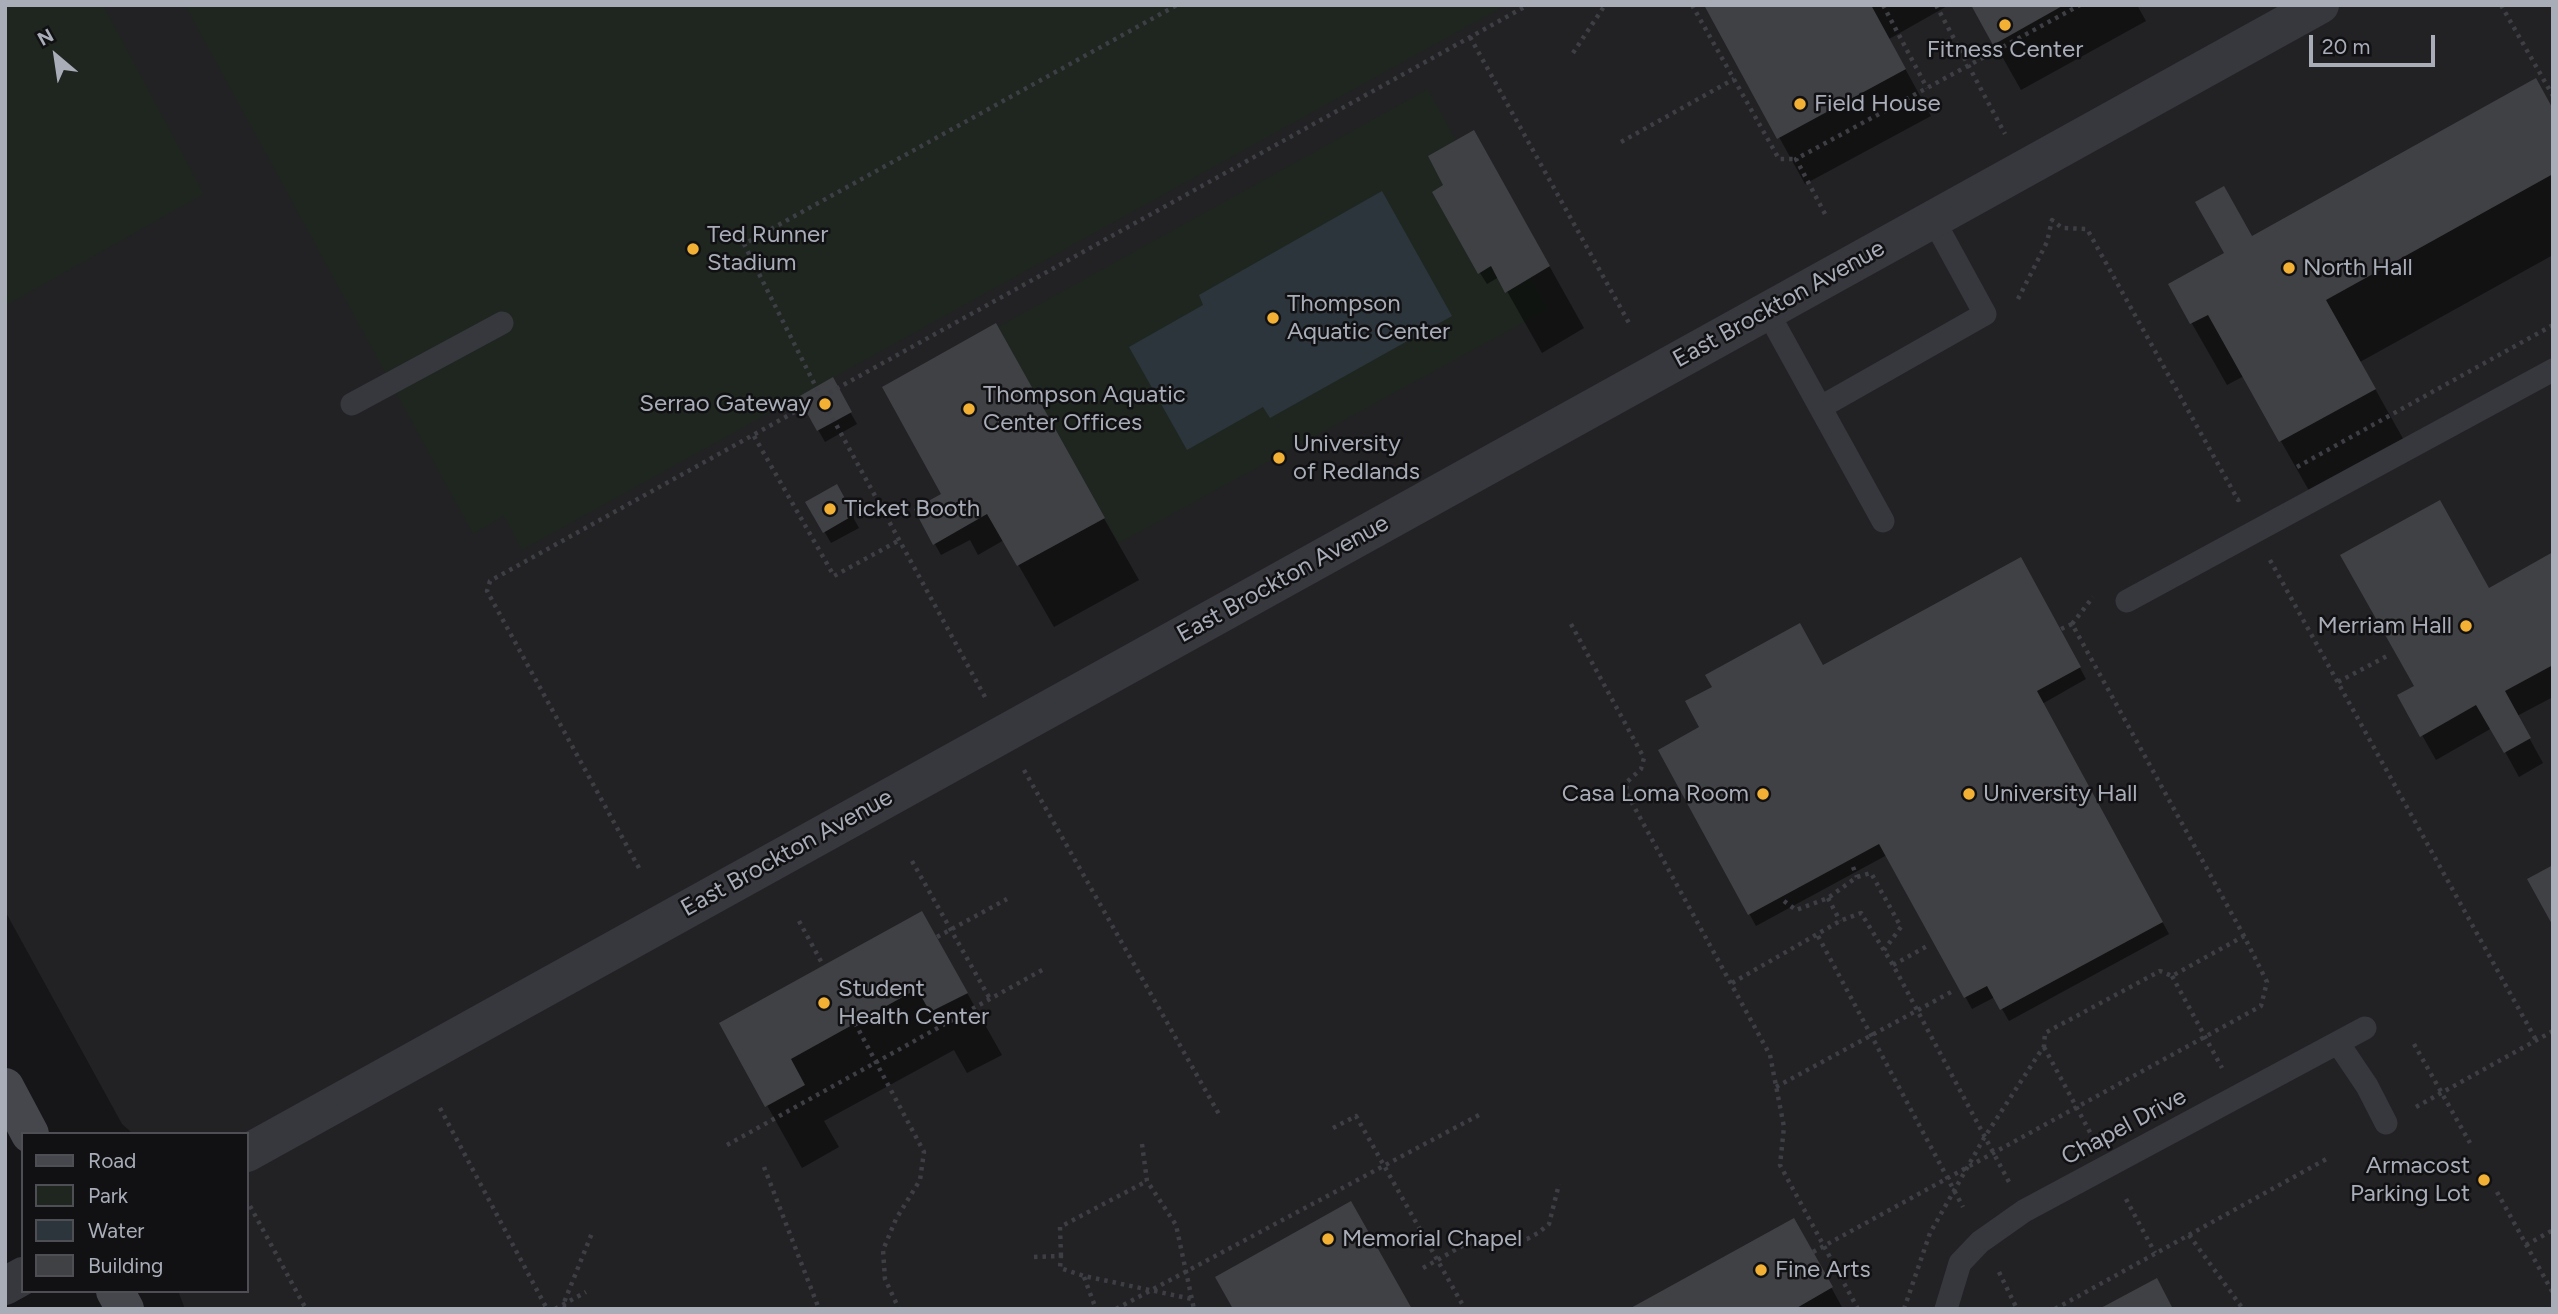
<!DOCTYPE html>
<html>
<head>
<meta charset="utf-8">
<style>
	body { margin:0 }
	#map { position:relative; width:2558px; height:1314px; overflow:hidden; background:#161618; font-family:Figtree,sans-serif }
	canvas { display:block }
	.frame { position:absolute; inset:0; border:7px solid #a8adb8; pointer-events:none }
	.legend { position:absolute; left:21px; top:1132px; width:228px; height:161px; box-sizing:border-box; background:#111113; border:2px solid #4d4f55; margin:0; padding:9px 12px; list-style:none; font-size:21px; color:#a8adb8 }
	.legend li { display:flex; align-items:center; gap:14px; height:35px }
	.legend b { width:35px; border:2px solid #4d4f55 }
	.north { position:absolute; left:21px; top:21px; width:70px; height:70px; -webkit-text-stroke:5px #111113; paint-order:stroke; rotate:331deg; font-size:19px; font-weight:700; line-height:28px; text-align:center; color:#a8adb8 }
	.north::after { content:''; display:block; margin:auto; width:24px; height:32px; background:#a8adb8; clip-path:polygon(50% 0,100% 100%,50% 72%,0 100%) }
	.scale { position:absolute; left:2309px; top:35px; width:126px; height:32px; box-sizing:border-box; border:4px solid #a8adb8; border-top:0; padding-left:9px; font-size:21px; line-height:24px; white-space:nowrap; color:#a8adb8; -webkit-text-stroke:5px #111113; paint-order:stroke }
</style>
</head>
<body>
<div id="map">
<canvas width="2558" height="1314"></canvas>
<div class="frame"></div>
<ul class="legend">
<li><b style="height:9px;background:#45474d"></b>Road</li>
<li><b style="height:19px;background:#1e261f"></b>Park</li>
<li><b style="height:19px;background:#2c353c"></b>Water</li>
<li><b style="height:19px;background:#404145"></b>Building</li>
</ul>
<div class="north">N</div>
<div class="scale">20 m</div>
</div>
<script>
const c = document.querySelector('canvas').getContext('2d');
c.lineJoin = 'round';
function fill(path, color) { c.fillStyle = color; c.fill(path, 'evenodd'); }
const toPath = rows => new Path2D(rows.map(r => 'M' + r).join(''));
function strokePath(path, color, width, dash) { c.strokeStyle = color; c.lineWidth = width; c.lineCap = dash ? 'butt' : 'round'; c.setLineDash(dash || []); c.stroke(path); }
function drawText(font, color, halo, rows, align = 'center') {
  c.font = font + ' Figtree,sans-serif'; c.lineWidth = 5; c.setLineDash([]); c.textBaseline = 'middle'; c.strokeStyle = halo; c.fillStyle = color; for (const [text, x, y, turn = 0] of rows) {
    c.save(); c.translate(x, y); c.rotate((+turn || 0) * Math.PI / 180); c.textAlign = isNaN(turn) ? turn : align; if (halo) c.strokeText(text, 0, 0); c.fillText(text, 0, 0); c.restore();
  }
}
fill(toPath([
	[5,5,2553,5,2553,1309,185,1309,178,1291,247,1291,247,1134,147,1134,131,1132,122,1124,5,911]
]), '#222225');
fill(toPath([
	[5,5,103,5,204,194,5,306],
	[185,5,1506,5,522,550,504,516,473,534],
	[1428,89,1548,309,1119,543,998,327]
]), '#1e261f');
fill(toPath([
	[1382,191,1452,316,1270,418,1263,407,1187,450,1129,347,1203,305,1199,295]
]), '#2c353c');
fill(toPath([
	[1706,5,1949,5,1889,39,1931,116,1805,184],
	[1973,5,2137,5,2146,21,2021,90],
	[2553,111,2553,255,2360,362,2410,451,2316,503,2244,376,2227,385,2170,285,2252,239],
	[1446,186,1509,194,1584,328,1542,353,1499,277,1487,284,1480,273],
	[832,380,857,424,825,442,800,398],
	[836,486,859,528,831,543,808,503],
	[1089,492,1139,580,1054,627,1004,540,978,555,970,540,941,555,916,510],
	[2553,554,2553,697,2517,716,2543,763,2519,777,2492,728,2436,760,2400,696,2416,687,2489,590],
	[2020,559,2086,679,2042,704,2169,934,2009,1021,1995,997,1972,1009,1887,855,1756,926,1660,751,1823,667],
	[957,975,1002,1055,967,1073,954,1050,824,1121,839,1147,802,1168,721,1023],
	[1808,1245,1843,1309,1633,1309]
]), '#0007');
fill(toPath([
	[1704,5,1871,5,1906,69,1777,139],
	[1971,5,2064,5,1993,45],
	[2536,78,2553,109,2553,174,2326,300,2376,389,2279,442,2208,315,2190,324,2168,284,2224,253,2195,202,2224,186,2252,236],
	[1474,130,1550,266,1505,293,1491,266,1478,274,1432,192,1443,185,1428,156],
	[996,323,1105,518,1017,566,987,514,933,545,914,509,941,494,882,387],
	[833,377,852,412,817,431,798,397],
	[837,484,854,515,823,533,805,502],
	[2440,500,2489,588,2553,552,2553,665,2505,691,2531,738,2504,753,2476,705,2420,737,2397,695,2414,686,2340,555],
	[2021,557,2081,667,2037,691,2163,922,2000,1010,1987,986,1964,998,1879,844,1748,915,1658,750,1699,727,1685,701,1712,687,1705,675,1800,623,1823,665],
	[2553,865,2553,926,2527,879],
	[922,911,968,993,930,1012,917,989,791,1059,805,1085,765,1107,719,1023],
	[1351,1201,1412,1309,1233,1309,1215,1277],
	[1794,1218,1833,1287,1795,1309,1629,1309],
	[2157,1278,2173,1309,2099,1309]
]), '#404145');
strokePath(toPath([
	[1692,5,1779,159,1796,159],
	[1883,5,1927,88],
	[1936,5,2005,134],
	[2501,5,2553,96],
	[1470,37,1629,323],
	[1573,53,1605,5],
	[1621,142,1734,79],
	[1825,214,1796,159,2080,5],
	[2018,299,2047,242,2052,220,2062,228,2087,229,2238,500,2240,499],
	[754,436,834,576,898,541],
	[2297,467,2553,325],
	[2270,560,2536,1040],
	[1571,624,1644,758,1641,769,1627,782,1626,792,1770,1055,1784,1127,1780,1165,1858,1309],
	[2072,624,2093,597],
	[2338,682,2387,656],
	[985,697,821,397,744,244,1177,5],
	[1024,770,1220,1116],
	[912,861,990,999],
	[1853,867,1857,877],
	[639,868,487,591,490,581,1528,5],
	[1828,898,1840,921],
	[1784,901,1796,910,1828,898,1857,877,1871,873,1901,927,1884,950],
	[799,921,823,965],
	[1818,936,1963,1207],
	[937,937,1007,899],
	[1893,965,1929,945],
	[2172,976,2222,1068],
	[1732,983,1840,921,1861,913,1893,965,2009,1182],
	[855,1023,924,1152,920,1180,896,1219,883,1250,885,1279,899,1309],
	[2414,1044,2470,1143],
	[2044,1047,2092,1136],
	[1776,1087,1953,991],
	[2416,1107,2553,1031],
	[440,1108,547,1309],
	[1333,1128,1356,1116,1465,1309],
	[1142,1144,1147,1181,1176,1225,1194,1309],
	[727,1145,1044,969],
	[764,1167,819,1309],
	[2497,1192,2553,1293],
	[2126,1199,2155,1253],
	[250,1206,306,1309],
	[2189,1235,2243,1309],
	[2526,1245,2553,1230],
	[1813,1252,2261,1006,2267,982,2244,936,2072,624,2061,629],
	[1061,1256,1060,1227,1147,1181],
	[1034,1257,1061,1256,1060,1268,1084,1276,1192,1299],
	[1423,1268,1464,1245,1484,1240,1527,1239,1538,1233,1549,1224,1559,1184],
	[1999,1272,2017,1309],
	[1084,1277,1096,1309],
	[555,1309,586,1292],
	[565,1309,563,1305,592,1233],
	[1116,1309,1479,1115],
	[1904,1309,1930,1233,1984,1138,2044,1046,2045,1033,2160,971,2172,976,2244,936],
	[2055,1309,2330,1157]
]), '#3d3f44', 4.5, [3.5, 5]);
strokePath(toPath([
	[1767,311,1883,521],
	[352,404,502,323],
	[1821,407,1985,314,1933,219],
	[2127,601,2553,370],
	[2338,1043,2367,1086,2386,1123],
	[1946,1309,1960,1263,1980,1242,2024,1211,2365,1028]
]), '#37383d', 23);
strokePath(toPath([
	[247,1153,2320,5],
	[5,1286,23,1276]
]), '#37383d', 38);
strokePath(toPath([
	[5,1087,30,1134],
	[115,1291,125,1309]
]), '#45474d', 38);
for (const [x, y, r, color] of [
	[2005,25,7,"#f2b134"],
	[1800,104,7,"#f2b134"],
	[693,249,7,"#f2b134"],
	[2289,268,7,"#f2b134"],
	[1273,318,7,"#f2b134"],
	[825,404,7,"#f2b134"],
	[969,409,7,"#f2b134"],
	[1279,458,7,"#f2b134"],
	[830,509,7,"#f2b134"],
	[2466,626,7,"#f2b134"],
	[1763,794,7,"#f2b134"],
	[1969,794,7,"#f2b134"],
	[824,1003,7,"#f2b134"],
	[2484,1180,7,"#f2b134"],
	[1328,1239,7,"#f2b134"],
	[1761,1270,7,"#f2b134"]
]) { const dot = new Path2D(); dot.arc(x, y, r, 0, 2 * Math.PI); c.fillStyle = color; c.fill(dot); strokePath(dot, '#111113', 2.5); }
drawText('24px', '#a8adb8', '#111113', [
	["Fitness Center",2005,50,"center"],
	["Field House",1814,104],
	["Ted Runner",707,235],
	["Stadium",707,263],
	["North Hall",2303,268],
	["Thompson",1287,304],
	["Aquatic Center",1287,332],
	["Thompson Aquatic",983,395],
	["Center Offices",983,423],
	["Serrao Gateway",811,404,"right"],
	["University",1293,444],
	["of Redlands",1293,472],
	["Ticket Booth",844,509],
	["Merriam Hall",2452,626,"right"],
	["Casa Loma Room",1749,794,"right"],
	["University Hall",1983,794],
	["Student",838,989],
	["Health Center",838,1017],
	["Armacost",2470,1166,"right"],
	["Parking Lot",2470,1194,"right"],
	["Memorial Chapel",1342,1239],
	["Fine Arts",1775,1270]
], 'left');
drawText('24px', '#a8adb8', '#111113', [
	["East Brockton Avenue",1779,304,-29],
	["East Brockton Avenue",1283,579,-29],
	["East Brockton Avenue",787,853,-29],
	["Chapel Drive",2124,1127,-28]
]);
</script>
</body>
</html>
